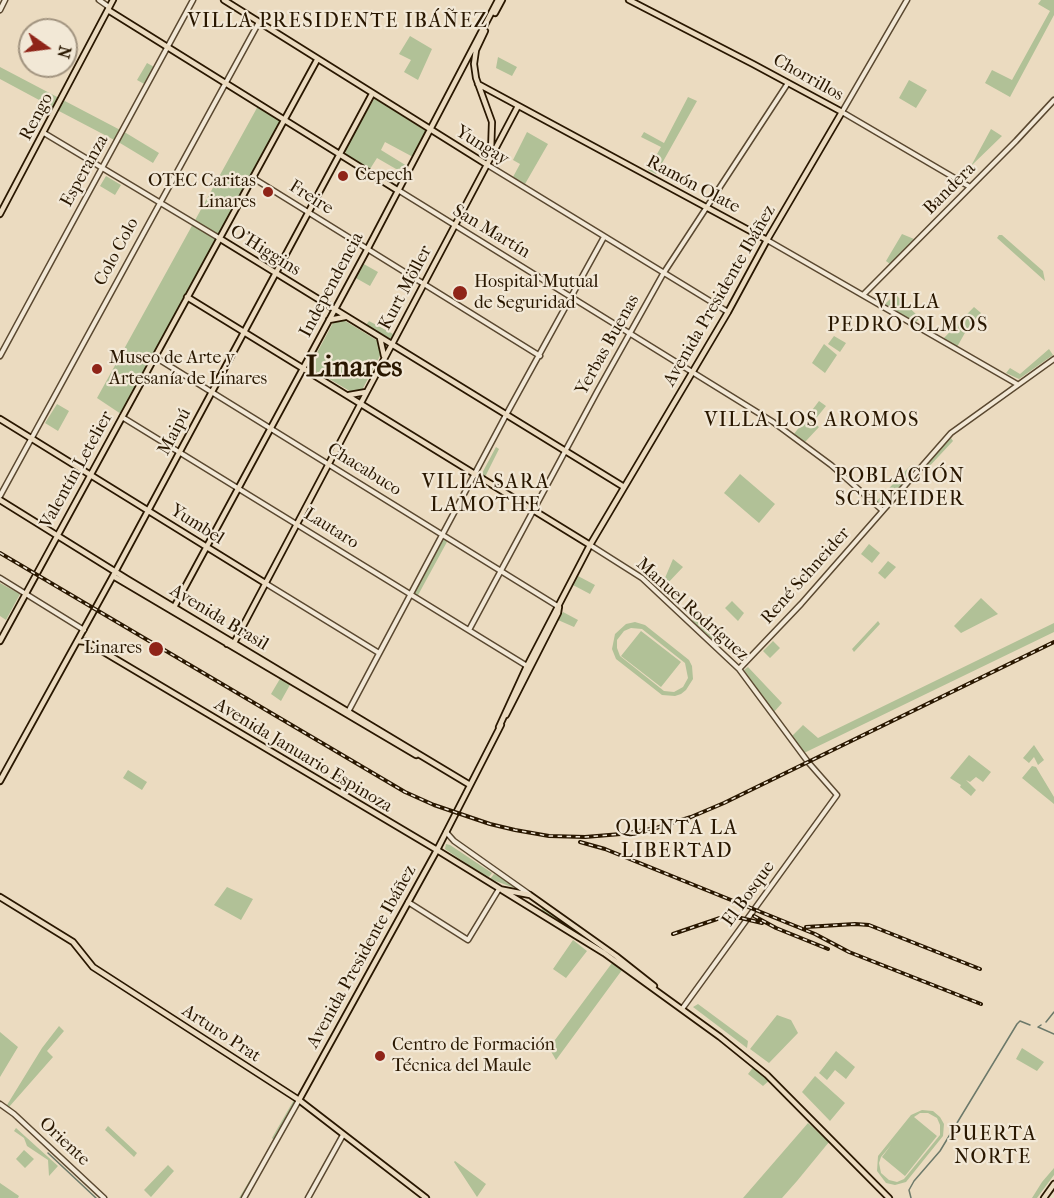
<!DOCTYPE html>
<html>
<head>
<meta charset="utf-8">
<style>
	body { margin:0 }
	#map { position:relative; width:1054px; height:1198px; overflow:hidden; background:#ebdbc0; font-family:"IM FELL French Canon",serif }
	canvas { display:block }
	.north { position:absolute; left:18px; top:18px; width:60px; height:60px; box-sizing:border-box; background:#f2e8d6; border:2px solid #a29480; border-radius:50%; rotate:104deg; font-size:16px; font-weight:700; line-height:24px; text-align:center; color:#291700 }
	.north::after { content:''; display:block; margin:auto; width:21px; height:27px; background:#8f2418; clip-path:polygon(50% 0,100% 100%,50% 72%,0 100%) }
</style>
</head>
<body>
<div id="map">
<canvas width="1054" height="1198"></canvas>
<div class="north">N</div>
</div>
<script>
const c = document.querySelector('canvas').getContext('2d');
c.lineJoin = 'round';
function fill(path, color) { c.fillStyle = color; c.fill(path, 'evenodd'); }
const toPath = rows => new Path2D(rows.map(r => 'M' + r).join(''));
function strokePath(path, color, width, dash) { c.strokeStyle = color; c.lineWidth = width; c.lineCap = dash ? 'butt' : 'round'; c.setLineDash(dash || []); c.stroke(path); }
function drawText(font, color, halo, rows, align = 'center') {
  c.font = font + ' "IM FELL French Canon",serif'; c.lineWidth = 4.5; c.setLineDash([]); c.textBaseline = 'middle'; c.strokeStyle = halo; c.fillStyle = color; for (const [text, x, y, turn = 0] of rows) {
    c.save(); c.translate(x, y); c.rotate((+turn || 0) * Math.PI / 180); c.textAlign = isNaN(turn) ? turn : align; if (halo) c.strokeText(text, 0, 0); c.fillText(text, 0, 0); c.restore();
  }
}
fill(toPath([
	[1041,0,1054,0,1054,15,1010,97,985,83,992,70,1012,80,1050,11,1038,4],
	[410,36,432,49,418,80,404,72,411,60,399,54],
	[498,57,517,67,512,76,496,68],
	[147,63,156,68,146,85,137,80],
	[0,67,59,98,54,108,0,79],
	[909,80,927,90,916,108,899,98],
	[688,97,697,101,656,174,648,170,661,147,641,137,644,132,664,143],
	[374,99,376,99,426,131,413,157,385,142,381,150,407,166,403,173,377,158,370,169,346,154,345,150],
	[63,100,126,133,159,153,153,163,120,143,57,110],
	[258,106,281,120,121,414,97,398],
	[991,129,1002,136,971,166],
	[527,132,548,144,525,184,513,177,520,164,513,160],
	[106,176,121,185,115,195,100,186],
	[902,234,914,239,890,264,886,261],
	[999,235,1002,235,1043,271,1045,281,997,238],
	[362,263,378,272,370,286,354,277],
	[895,294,920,318,915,323,885,304],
	[974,307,981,313,966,331,957,347,942,340],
	[342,319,378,341,381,346,381,354,361,392,353,393,314,370,312,366,312,362,334,321],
	[369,321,393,334,391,339,366,325],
	[834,336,846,343,840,352,828,344],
	[824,344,837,355,825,373,812,363],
	[1049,349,1053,355,1019,379,1006,373,1010,368,1020,374],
	[819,401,826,406,813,422,819,427,805,442,794,434],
	[57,404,69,411,58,431,45,423],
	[951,438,953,441,925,471,922,468],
	[496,447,499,449,484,479,480,477],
	[910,466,915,470,882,508,876,502],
	[740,474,775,504,759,523,724,493],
	[443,536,448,540,417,597,412,594],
	[869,544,880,553,872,563,861,554],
	[673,559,683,567,666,585,665,578],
	[888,561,896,567,885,579,878,573],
	[578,576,595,585,590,594,573,585],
	[0,583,20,594,6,620,0,616],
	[981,598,998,614,961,633,954,626],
	[732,601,744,613,738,621,725,608],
	[563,612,578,620,574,627,558,620],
	[696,616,723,643,720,647,692,621],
	[878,621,880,624,854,652,852,649],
	[635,622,645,625,689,660,692,666,693,679,686,690,681,694,675,696,662,695,616,659,612,649,615,634,626,624],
	[631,628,642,629,685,663,688,678,683,687,674,692,664,691,620,656,617,648,617,640,624,631],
	[1054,623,1054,632,804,753,791,737,803,725,818,738],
	[641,631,681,662,661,687,621,656],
	[773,641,780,648,770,658,763,651],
	[748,667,782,703,774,712,744,670],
	[281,677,291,683,281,701,271,694],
	[1034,745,1044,760,1038,765,1034,757,1029,763,1023,758],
	[969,755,991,772,983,782,976,777,970,782,966,780,976,790,971,796,960,787,961,785,950,778],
	[1032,766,1036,767,1054,797,1054,804,1022,778],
	[128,770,147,782,142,790,123,778],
	[446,844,450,845,492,873,489,877,477,871,445,849],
	[494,874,503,878,523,891,490,879],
	[227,887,253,899,241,920,214,905],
	[541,905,596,944,543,913],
	[573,940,587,951,566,978,553,969],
	[612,963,622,970,556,1060,549,1048],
	[698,1004,748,1041,747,1048,693,1007],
	[777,1015,791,1020,798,1033,769,1063,750,1049],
	[59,1026,64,1031,47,1051,53,1057,9,1107,7,1105,42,1048],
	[0,1032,18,1047,0,1077],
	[1022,1048,1044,1062,1037,1071,1016,1059],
	[836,1051,855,1067,846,1079,835,1070,827,1080,819,1073],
	[755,1065,771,1079,763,1086,748,1074],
	[815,1076,845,1103,830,1121,802,1092],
	[295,1098,298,1100,243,1198,239,1198,274,1140,272,1138],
	[922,1110,933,1111,940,1117,944,1124,943,1136,906,1182,895,1185,886,1183,877,1171,878,1156,911,1115],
	[920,1113,928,1113,937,1118,940,1125,940,1135,904,1179,897,1182,889,1180,881,1173,879,1163,881,1157,891,1145,882,1157,905,1176,937,1136,914,1117],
	[808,1123,829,1142,797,1181,782,1198,743,1198],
	[108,1126,137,1153,134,1157,105,1130],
	[16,1128,58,1166,49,1176,48,1160,27,1146,24,1138,14,1131],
	[24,1150,34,1159,25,1168,16,1159],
	[455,1161,486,1184,477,1197,454,1162],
	[168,1165,174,1171,151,1197,144,1190],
	[1054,1168,1054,1175,1037,1198,1032,1198,1042,1182],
	[0,1183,19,1196,18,1198,0,1198]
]), '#b1c197');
strokePath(toPath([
	[1046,1022,1054,1012],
	[1041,1025,1038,1027,1054,1034],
	[48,1153,96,1198],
	[911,1198,909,1190,914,1181,940,1151,1017,1024,1020,1021,1030,1025]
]), '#6c796a', 1.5);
const minor = toPath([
	[99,0,109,7],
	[907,0,842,112,970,187],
	[0,10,5,0],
	[44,133,219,238],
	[486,164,728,312],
	[253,178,540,356],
	[398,190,773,422,831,465,882,510],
	[767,240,1017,384],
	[863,295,1016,141,1054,100],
	[0,356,193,0],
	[155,357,559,607],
	[122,417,527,666],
	[0,496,259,22],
	[590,545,642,578,739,669,808,762,837,795,682,1009],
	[0,578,84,630],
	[265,583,379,653],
	[469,630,597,392,663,274,788,83],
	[739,669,801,604,951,433,1054,359],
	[348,712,506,415,604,237],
	[446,832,454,841,529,894],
	[408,902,468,940,499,889],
	[0,1104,14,1114,104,1198],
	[244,1198,299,1100],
	[308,1198,343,1135]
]);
const major = toPath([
	[224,0,486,164],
	[108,10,397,190],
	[495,13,502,0],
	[485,31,476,50,474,64,476,78,492,122,491,152],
	[478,84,767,240],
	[0,214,113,0],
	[219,238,624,487],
	[187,297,590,545],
	[329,320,345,317],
	[380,338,384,356],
	[349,395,366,392],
	[0,419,265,583],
	[0,500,127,579,470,785],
	[113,576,416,755],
	[172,611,367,250,498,0],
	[0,641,317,60],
	[78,641,87,642,437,850,604,953,720,1037,767,1075,889,1198],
	[227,644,234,643,518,106],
	[506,715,558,613,559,607],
	[499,727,527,666,590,545,728,312,767,240,842,112,753,64,629,0],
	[0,781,113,576,372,94],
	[499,889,530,895,616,956,654,986],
	[0,897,73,942,93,967,299,1100,426,1198],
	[299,1100,437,850,501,725],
	[1044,1198,1054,1184]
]);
strokePath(minor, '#5a4830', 7);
strokePath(major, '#291700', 8);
strokePath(minor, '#f2e8d6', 4);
strokePath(major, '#ebdbc0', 4.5);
const rail = toPath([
	[0,553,405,792,434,805,490,824,515,830,549,836,585,837,621,834,656,828,691,817,724,803,1054,642],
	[580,842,605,849,815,934,849,952,981,1004],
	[754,916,776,928,828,949],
	[806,927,855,924,869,925,980,969],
	[673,934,720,918,741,918,762,923]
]);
strokePath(rail, '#291700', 4);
strokePath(rail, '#f2e8d6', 1.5, [4.5]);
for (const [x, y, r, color] of [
	[343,176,6,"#8f2418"],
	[268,192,6,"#8f2418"],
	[460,293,8,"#8f2418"],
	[97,369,6,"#8f2418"],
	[156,649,8,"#8f2418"],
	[380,1056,6,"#8f2418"]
]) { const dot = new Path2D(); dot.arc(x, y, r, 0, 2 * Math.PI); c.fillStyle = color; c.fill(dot); strokePath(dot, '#f2e8d6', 2); }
drawText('18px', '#291700', '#f2e8d6', [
	["Chorrillos",808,78,29],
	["Rengo",37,117,-62],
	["Yungay",482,146,32],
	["Esperanza",85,171,-61],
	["Ramón Olate",693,185,28],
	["Bandera",950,189,-45],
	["Freire",311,198,32],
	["San Martín",491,232,31],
	["O'Higgins",265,251,32],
	["Colo Colo",117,252,-62],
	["Independencia",332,285,-62],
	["Kurt Möller",406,288,-62],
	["Avenida Presidente Ibáñez",720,296,-60],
	["Yerbas Buenas",608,345,-61],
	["Maipú",175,432,-62],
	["Valentín Letelier",77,470,-61],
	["Chacabuco",364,470,32],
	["Yumbel",197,525,32],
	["Lautaro",331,529,32],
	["René Schneider",806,576,-48],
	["Manuel Rodríguez",692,610,42],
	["Avenida Brasil",219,618,31],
	["Avenida Januario Espinoza",303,756,31],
	["El Bosque",749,894,-54],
	["Avenida Presidente Ibáñez",362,957,-61],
	["Arturo Prat",221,1034,33],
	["Oriente",64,1142,43]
]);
drawText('18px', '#291700', '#f2e8d6', [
	["Cepech",355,176],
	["OTEC Caritas",256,182,"right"],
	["Linares",256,203,"right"],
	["Hospital Mutual",474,283],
	["de Seguridad",474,304],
	["Museo de Arte y",109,359],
	["Artesanía de Linares",109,380],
	["Linares",142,649,"right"],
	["Centro de Formación",392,1046],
	["Técnica del Maule",392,1067]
], 'left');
c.letterSpacing = '1.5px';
drawText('20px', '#291700', '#f2e8d6', [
	["VILLA PRESIDENTE IBÁÑEZ",338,22],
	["VILLA",908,303],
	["PEDRO OLMOS",908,326],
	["VILLA LOS AROMOS",812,421],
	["POBLACIÓN",900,477],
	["SCHNEIDER",900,500],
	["VILLA SARA",486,483],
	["LAMOTHE",486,506],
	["QUINTA LA",677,829],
	["LIBERTAD",677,852],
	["PUERTA",993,1135],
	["NORTE",993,1158]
]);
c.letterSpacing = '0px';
drawText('bold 30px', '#291700', '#f2e8d6', [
	["Linares",354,369]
]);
</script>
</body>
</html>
